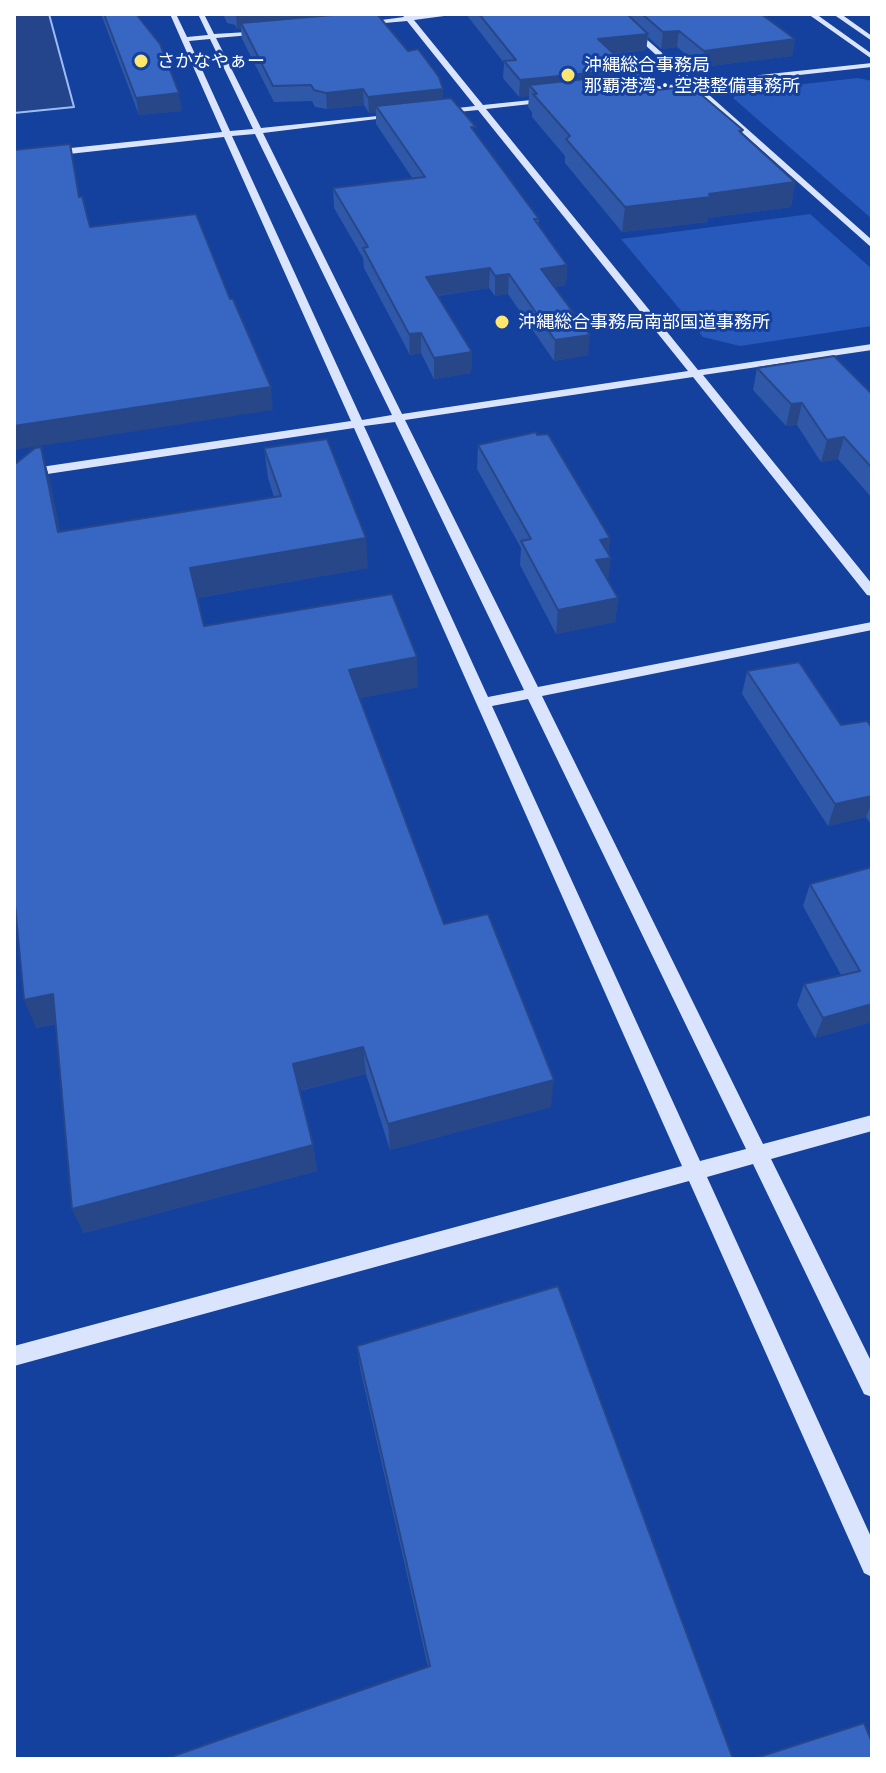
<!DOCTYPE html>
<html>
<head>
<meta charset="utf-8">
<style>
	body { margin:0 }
	#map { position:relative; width:886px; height:1773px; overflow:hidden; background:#14409e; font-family:Ubuntu,sans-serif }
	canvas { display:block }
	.frame { position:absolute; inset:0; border:16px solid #fff; pointer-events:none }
</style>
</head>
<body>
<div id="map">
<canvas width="886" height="1773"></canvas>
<div class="frame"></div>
</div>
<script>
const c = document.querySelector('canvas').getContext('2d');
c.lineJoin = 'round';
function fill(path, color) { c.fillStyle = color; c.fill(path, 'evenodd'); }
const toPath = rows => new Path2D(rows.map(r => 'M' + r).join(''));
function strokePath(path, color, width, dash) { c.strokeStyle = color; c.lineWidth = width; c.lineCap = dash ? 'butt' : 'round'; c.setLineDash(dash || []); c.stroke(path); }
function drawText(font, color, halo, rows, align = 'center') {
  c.font = font + ' Ubuntu,"Noto Sans JP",sans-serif'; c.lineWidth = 6; c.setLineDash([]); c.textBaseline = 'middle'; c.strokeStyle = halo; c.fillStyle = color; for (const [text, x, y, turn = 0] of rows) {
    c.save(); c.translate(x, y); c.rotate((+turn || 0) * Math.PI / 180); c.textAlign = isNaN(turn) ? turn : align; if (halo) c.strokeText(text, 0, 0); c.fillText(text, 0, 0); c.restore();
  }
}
fill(toPath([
	[858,78,872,81,872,219,733,98,740,91],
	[810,214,872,269,872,326,740,346,703,337,621,239]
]), '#2758bc');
const water = toPath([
	[14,14,49,14,74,107,14,113,14,14]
]);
fill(water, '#24448c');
strokePath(water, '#9dbcf6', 2);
fill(toPath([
	[170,14,176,14,187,37,208,35,198,14,204,14,214,34,265,31,263,34,216,38,261,128,397,114,401,116,263,133,402,414,688,371,478,110,437,114,440,110,475,106,407,21,362,25,359,23,404,17,402,14,410,16,459,14,414,20,483,105,551,98,548,102,486,109,698,370,872,344,872,350,703,375,872,584,872,596,867,595,693,377,405,420,538,687,872,622,872,630,542,696,763,1144,872,1115,872,1131,771,1159,872,1363,872,1397,864,1394,753,1164,707,1177,872,1539,872,1577,864,1573,689,1181,14,1366,14,1346,682,1166,354,428,14,479,14,471,351,421,224,137,14,160,14,154,222,132,170,14],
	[210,39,253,129,230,131,189,41,210,39],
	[255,134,392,415,362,420,232,136,255,134],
	[395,422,524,690,488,697,364,426,395,422],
	[528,699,746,1149,700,1161,492,706,528,699],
	[611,14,618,14,695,82,872,63,872,67,699,86,872,240,872,248,691,87,632,93,635,89,687,83,611,14],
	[808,14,816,14,872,54,872,59,808,14],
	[833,14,841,14,872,36,872,41,833,14]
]), '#dae5fd');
fill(toPath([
	[101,14,136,14,182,111,139,115],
	[223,14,377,14,443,99,476,133,539,219,538,225,567,265,566,285,555,287,588,355,554,361,508,294,495,296,489,288,437,296,472,352,471,373,434,379,421,353,410,355,364,268,363,258,334,208,333,188,413,179,376,124,376,113,369,113,364,105,327,109,315,107,312,101,274,102,242,39,241,29,237,29,235,25,227,23],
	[466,14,761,14,795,39,792,56,701,67,677,47,661,49,648,37,646,50,614,54,630,69,629,74,743,130,742,134,795,182,791,207,708,218,708,222,622,232,565,163,565,156,532,117,532,112,528,107,529,96,519,97,503,78,504,63],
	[757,368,872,394,872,498,838,459,821,462,797,425,786,426,753,390],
	[478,445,610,538,608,553,608,581,618,598,615,622,556,634,520,565,521,548,477,469],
	[41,447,49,477,60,531,274,497,268,478,264,448,368,568,197,598,204,626,418,687,360,698,444,924,551,1107,390,1150,366,1074,299,1091,313,1145,317,1171,84,1233,72,1209,56,1024,36,1028],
	[747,671,841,725,872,728,872,826,866,817,828,826,742,694],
	[872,867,872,1022,815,1038,797,1005,804,984,841,975,803,906,810,884],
	[357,1346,733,1759,428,1667,360,1368]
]), '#3058a8');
fill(toPath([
	[236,14,367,14,241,23,241,29,237,29],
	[679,31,677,47,661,49,663,32],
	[648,34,646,50,596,55,598,39],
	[795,39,792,56,701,67,704,51],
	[630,69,628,86,529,85,529,96,519,97,520,80],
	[363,89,364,105,327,109,326,93],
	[443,89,443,105,376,106,376,113,369,113,368,97],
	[179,93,182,111,139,115,136,98],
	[795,182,791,207,708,218,708,222,622,232,625,207],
	[567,265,566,285,540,289,541,269],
	[490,268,489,288,426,297,426,277],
	[509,274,508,294,495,296,495,276],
	[421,333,421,353,410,355,409,334],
	[590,335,588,355,554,361,555,340],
	[472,352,471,373,434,379,434,358],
	[271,387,273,410,14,450,14,426],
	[802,403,797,425,786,426,791,404],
	[844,437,838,459,821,462,827,440],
	[41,447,49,477,66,561,58,532],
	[366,538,368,568,196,598,190,568],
	[610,538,607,558,611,558,608,582,596,560,600,540],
	[618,598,615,622,556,634,558,610],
	[417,657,418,687,352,700,349,670],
	[872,796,872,802,866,817,828,826,835,804],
	[53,994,64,1022,36,1028,24,1000],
	[872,1004,872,1022,815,1038,823,1018],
	[363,1047,366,1074,297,1091,293,1064],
	[554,1080,551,1107,390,1150,388,1124],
	[313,1145,317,1171,84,1233,72,1209]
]), '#274788');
const building = toPath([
	[104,14,136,14,160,44,179,93,136,98,104,14],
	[344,14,377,14,408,51,418,49,439,77,443,89,368,97,363,89,326,93,314,90,311,85,273,86,241,23,344,14],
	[479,14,627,14,648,34,598,39,630,69,520,80,504,61,516,60,479,14],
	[642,14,761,14,795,39,704,51,679,31,663,32,642,14],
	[641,73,658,90,691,86,743,130,739,131,795,182,709,194,711,197,625,207,566,139,570,136,533,94,537,94,529,85,641,73],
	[451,98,476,127,471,127,539,219,534,219,567,265,541,269,590,335,555,340,509,274,495,276,490,268,426,277,472,352,434,358,421,333,409,334,363,248,368,247,333,188,425,177,376,106,451,98],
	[70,144,79,197,82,196,90,227,196,214,230,299,233,299,271,387,14,426,14,150,70,144],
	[834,356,872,394,872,468,844,437,827,440,802,403,791,404,757,368,834,356],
	[536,432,537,435,548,434,610,538,600,540,611,558,596,560,618,598,558,610,521,541,531,539,478,445,536,432],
	[327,439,366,538,190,568,204,626,392,594,417,657,349,670,444,924,488,914,554,1080,388,1124,363,1047,293,1064,313,1145,72,1209,53,994,24,1000,14,894,14,465,35,448,41,447,58,532,281,496,264,448,327,439],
	[799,662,841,725,867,721,872,728,872,796,835,804,747,671,799,662],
	[872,867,872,1004,823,1018,804,984,860,971,810,884,872,867],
	[558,1286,733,1759,165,1759,430,1666,357,1346,558,1286],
	[864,1723,872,1743,872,1759,753,1759,864,1723]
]);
fill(building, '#3866c3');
strokePath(building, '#274788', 2);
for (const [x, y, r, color] of [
	[141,61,8,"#ffe66d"],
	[568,75,8,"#ffe66d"],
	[502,322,8,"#ffe66d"]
]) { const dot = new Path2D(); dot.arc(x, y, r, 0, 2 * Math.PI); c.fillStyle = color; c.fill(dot); strokePath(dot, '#14409e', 3); }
drawText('18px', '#fff', '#14409e', [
	["さかなやぁー",157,61],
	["沖縄総合事務局",584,65],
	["那覇港湾・空港整備事務所",584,86],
	["沖縄総合事務局南部国道事務所",518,322]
], 'left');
</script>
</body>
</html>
